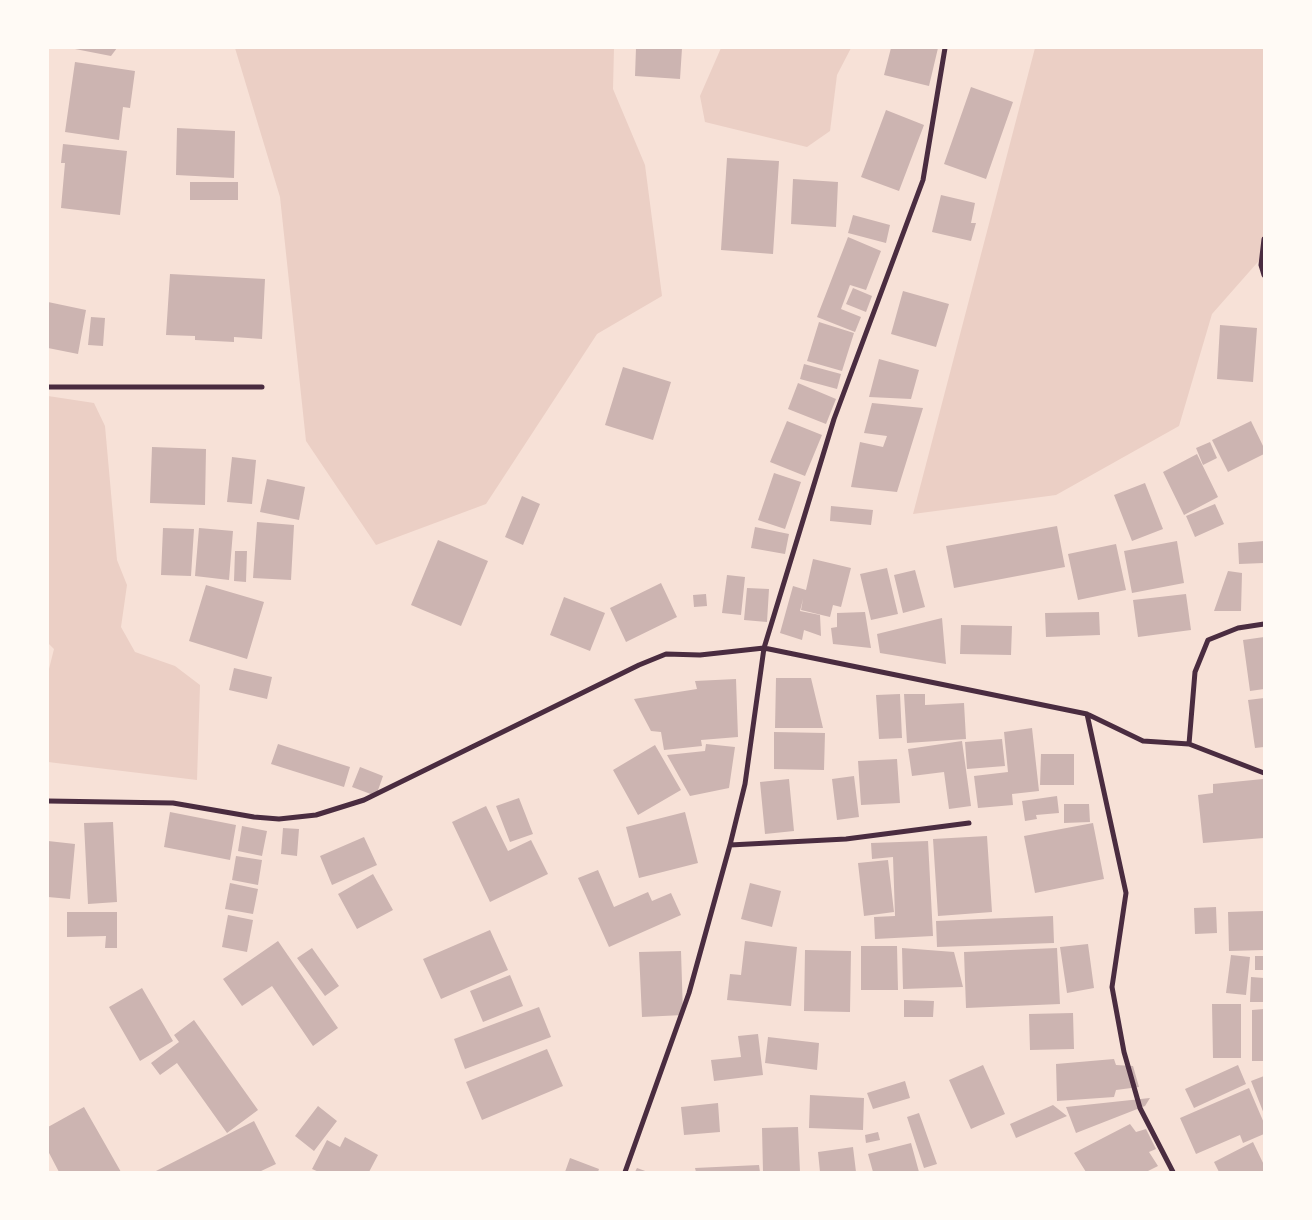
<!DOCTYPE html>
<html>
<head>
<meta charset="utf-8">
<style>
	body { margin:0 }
	#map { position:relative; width:1312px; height:1220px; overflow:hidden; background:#f7e1d7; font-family:"Noto Sans",sans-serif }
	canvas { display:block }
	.frame { position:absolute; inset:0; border:49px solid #fffaf5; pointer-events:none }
</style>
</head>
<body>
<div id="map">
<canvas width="1312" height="1220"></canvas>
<div class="frame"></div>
</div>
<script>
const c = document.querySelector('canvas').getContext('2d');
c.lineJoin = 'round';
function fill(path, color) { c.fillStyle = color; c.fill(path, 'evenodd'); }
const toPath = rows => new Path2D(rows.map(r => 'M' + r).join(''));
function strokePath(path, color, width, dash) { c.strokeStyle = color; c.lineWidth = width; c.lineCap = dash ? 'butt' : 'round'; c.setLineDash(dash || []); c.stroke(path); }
fill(toPath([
	[235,48,614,48,613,89,645,165,662,296,597,334,486,504,376,545,306,441,280,197],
	[721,48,851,48,837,75,830,131,807,147,705,122,700,96],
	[1035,48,1264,48,1264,255,1212,314,1179,426,1056,495,913,514],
	[48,396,94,403,105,426,117,560,127,585,121,627,135,652,175,666,200,685,197,780,48,762,48,673,54,649,48,643]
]), '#ebcfc5');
fill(toPath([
	[76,48,117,48,111,56,75,49],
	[636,48,682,48,680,79,635,76],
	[891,48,938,48,929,86,884,75],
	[75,62,135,71,130,108,123,107,119,140,65,132],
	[971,87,1013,102,986,179,944,164],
	[886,110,924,125,899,191,861,177],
	[177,128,235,131,234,178,176,175],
	[63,144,127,151,120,215,61,208,65,163,61,163],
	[727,158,779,161,773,254,721,250],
	[793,179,838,182,836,227,791,224],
	[190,182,238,182,238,200,190,200],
	[941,195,975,203,971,223,976,223,971,241,932,232],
	[853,215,890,225,886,243,848,233],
	[848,237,881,251,866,290,850,285,841,309,861,317,855,332,817,317],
	[170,274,265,279,262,339,234,337,234,342,195,340,195,336,166,335],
	[853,288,872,296,866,312,846,304],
	[903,291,949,304,936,347,891,334],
	[48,302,86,310,78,354,48,348],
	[91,317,105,318,103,346,88,345],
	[819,322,854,333,842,371,807,361],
	[1220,325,1257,328,1253,382,1217,379],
	[879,359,919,370,911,399,869,397],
	[804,364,841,374,837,389,800,379],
	[623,367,671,382,653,440,605,425],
	[798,383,836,399,826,424,788,409],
	[872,403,923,408,897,492,851,487,860,442,883,447,887,436,864,433],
	[787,421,822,435,805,476,770,462],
	[1251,421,1264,448,1264,454,1228,472,1212,440],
	[1210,442,1217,458,1203,465,1196,448],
	[152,447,206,449,205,505,150,503],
	[1197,454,1218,497,1184,515,1163,472],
	[232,457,256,460,252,504,227,502],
	[774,473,801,482,785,529,758,520],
	[267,479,305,487,299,520,260,512],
	[1145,483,1163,529,1132,541,1114,495],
	[522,496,540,504,523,545,505,537],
	[1215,504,1224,524,1195,537,1186,516],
	[831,506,873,510,871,525,830,521],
	[257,522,294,525,291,580,253,578],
	[1057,526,1065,567,954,588,946,546],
	[755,527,789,534,785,554,751,548],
	[163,528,194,529,191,576,161,575],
	[199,528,233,531,229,580,195,576],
	[438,540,488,561,461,626,411,605],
	[1177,541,1184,583,1132,593,1124,551],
	[1264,541,1264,563,1239,564,1238,543],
	[1116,544,1126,590,1078,600,1068,554],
	[235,551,247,551,246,582,234,581],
	[813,559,851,568,841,607,833,605,830,617,801,610,803,599,800,611,820,615,821,636,804,630,802,640,780,633,793,586,806,590],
	[887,568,898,614,871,620,860,574],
	[915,570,925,607,903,613,894,575],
	[1228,571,1242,573,1241,611,1214,611],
	[727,575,745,577,741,615,722,613],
	[661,583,677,617,626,642,610,608],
	[206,585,264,602,247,659,189,641],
	[747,588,769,589,767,622,744,620],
	[706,594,707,606,694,607,693,595],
	[1186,594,1191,630,1138,637,1133,600],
	[564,597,605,613,590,651,550,635],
	[865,612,871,648,833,644,831,628,837,627,837,613],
	[1099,612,1100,635,1046,637,1045,613],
	[942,618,946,664,880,653,877,634],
	[961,625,1012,626,1011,655,960,654],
	[1264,637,1264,689,1250,691,1243,640],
	[234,668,272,677,267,699,229,690],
	[776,678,811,678,823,728,775,728],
	[736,679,738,737,701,740,702,746,664,750,661,732,651,731,634,699,697,689,695,681],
	[900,694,902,738,879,739,876,695],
	[904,694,925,694,925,705,964,703,966,739,907,743],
	[1264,698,1264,747,1255,748,1248,700],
	[1032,728,1039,791,1012,794,1013,805,978,808,974,776,1008,772,1004,732],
	[774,732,825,733,824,770,774,769],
	[1002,739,1005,766,967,769,965,742],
	[962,741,971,806,949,809,944,772,912,776,908,749],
	[278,744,350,767,344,787,271,764],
	[706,744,735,747,729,788,690,796,667,755,705,751],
	[655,745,681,790,638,815,613,770],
	[1041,754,1074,754,1074,785,1040,785],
	[897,759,900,803,861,805,858,761],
	[360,767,383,776,376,796,352,787],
	[854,776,859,817,837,820,832,779],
	[789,779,794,831,765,834,760,782],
	[1263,779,1264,838,1203,843,1198,795,1213,793,1213,784],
	[1057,796,1059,813,1036,815,1037,819,1025,821,1022,801],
	[519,798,533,834,510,842,496,806],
	[1064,804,1089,804,1090,822,1064,823],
	[486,806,508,851,531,840,548,874,490,902,452,822],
	[170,812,236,825,230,860,164,847],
	[685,812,698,863,639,878,626,827],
	[113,822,117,902,88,904,84,823],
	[1093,823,1104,879,1035,893,1024,836],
	[242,826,267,831,262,856,238,851],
	[283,828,299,829,297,856,281,854],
	[987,836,992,912,938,916,933,839],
	[364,837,377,865,332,885,320,856],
	[48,841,75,844,70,899,48,897],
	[928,841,933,936,875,939,874,917,895,916,893,857,872,859,871,843],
	[236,856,262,860,258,885,232,880],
	[888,860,894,912,864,916,858,863],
	[598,870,614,907,648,892,652,901,671,893,681,915,609,947,578,878],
	[373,874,393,910,357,929,338,894],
	[230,883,258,889,253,914,225,909],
	[750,883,781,891,772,927,741,919],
	[1216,907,1217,933,1195,934,1194,908],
	[1264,911,1264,950,1229,951,1228,912],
	[67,912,117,912,117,948,105,948,106,936,67,937],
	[228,915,253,920,247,952,222,947],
	[1053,916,1054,943,937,947,936,921],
	[490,930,508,970,441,999,423,959],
	[278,941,338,1028,313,1046,272,986,242,1006,223,979],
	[745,941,797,947,791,1006,727,1000,730,974,741,975],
	[1088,944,1094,988,1067,993,1060,947],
	[861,946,897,946,898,990,861,990],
	[312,948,339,986,325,996,297,958],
	[902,948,954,952,963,987,903,989],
	[1057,948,1060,1004,966,1008,964,952],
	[805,950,851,951,850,1012,804,1011],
	[681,951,683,1015,642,1017,639,952],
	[1231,955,1250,957,1246,995,1226,993],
	[1255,956,1264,956,1264,970,1255,970],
	[510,975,523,1006,483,1022,470,991],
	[1251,977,1264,978,1264,1002,1250,1002],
	[142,988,173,1041,140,1061,109,1007],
	[904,1000,934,1001,933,1017,904,1017],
	[1212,1004,1241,1004,1241,1058,1213,1058],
	[539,1007,551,1037,465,1069,454,1039],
	[1264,1009,1264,1061,1252,1061,1252,1010],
	[1073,1013,1074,1049,1030,1050,1029,1014],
	[194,1020,258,1110,227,1133,177,1063,160,1075,151,1063,179,1042,174,1035],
	[758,1034,763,1075,714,1081,711,1060,741,1057,738,1036],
	[768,1037,819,1043,817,1070,765,1063],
	[547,1049,563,1086,482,1120,466,1082],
	[1114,1059,1116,1065,1133,1066,1139,1087,1116,1090,1114,1097,1057,1101,1056,1064],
	[983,1065,1005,1114,971,1129,949,1080],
	[1238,1065,1246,1084,1194,1108,1185,1089],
	[1264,1076,1264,1114,1251,1081],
	[905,1081,910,1098,873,1109,867,1093],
	[1249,1088,1264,1123,1264,1134,1243,1143,1240,1135,1196,1154,1180,1118],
	[810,1095,864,1098,863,1130,809,1128],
	[1150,1098,1145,1106,1076,1133,1066,1107],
	[718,1103,720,1132,684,1135,681,1107],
	[1053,1105,1067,1116,1016,1138,1010,1124],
	[318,1106,337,1121,314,1151,295,1136],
	[84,1107,121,1172,59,1172,48,1151,48,1127],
	[919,1113,937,1164,924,1168,907,1117],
	[254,1121,276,1164,259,1172,154,1172],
	[1130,1124,1136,1132,1146,1129,1156,1149,1149,1152,1158,1166,1146,1172,1086,1172,1074,1153],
	[798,1127,800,1172,763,1172,762,1128],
	[878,1132,880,1140,866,1143,865,1135],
	[345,1137,378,1155,369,1172,319,1172,312,1169,327,1140,340,1147],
	[1253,1142,1264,1165,1264,1171,1219,1172,1214,1162],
	[911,1143,919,1172,873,1172,868,1154],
	[853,1147,856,1172,820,1172,818,1152],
	[570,1158,599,1169,598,1172,565,1172],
	[759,1165,760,1172,696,1172,695,1168],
	[637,1168,648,1172,635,1172]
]), '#ccb4b1');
strokePath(toPath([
	[1264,239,1261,265,1264,275],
	[48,387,262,387],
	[1087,714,1126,893,1112,987,1124,1052,1140,1108,1173,1172],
	[1189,744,1195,672,1208,640,1238,628,1264,624],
	[48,801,173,803,254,817,279,819,316,815,364,800,639,665,666,654,700,655,764,648,1087,714,1143,741,1189,744,1264,773],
	[730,845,846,839,969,823],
	[625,1172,689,993,730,845,745,784,764,648,834,419,923,180,945,48]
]), '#4a2c40', 5);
</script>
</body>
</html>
